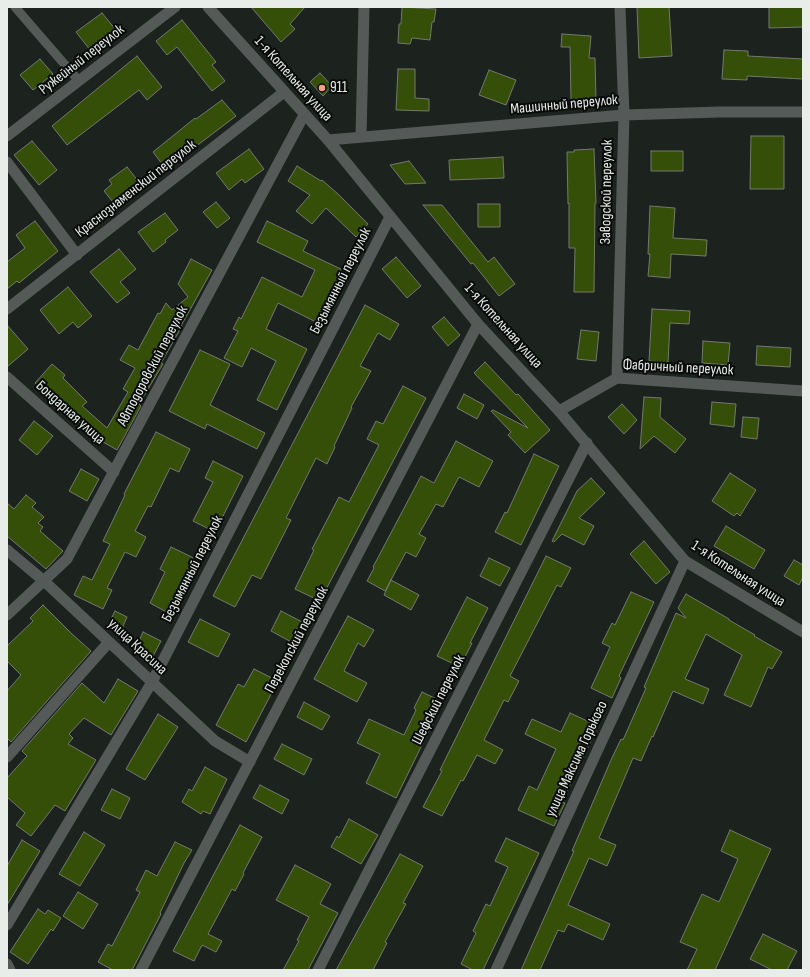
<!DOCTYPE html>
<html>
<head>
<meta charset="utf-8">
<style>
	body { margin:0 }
	#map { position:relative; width:810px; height:977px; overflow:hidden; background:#1c221d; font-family:"Sofia Sans Condensed",sans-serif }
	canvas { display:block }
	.frame { position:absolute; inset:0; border:8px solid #e9edea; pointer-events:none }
</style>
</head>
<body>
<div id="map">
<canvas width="810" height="977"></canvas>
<div class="frame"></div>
</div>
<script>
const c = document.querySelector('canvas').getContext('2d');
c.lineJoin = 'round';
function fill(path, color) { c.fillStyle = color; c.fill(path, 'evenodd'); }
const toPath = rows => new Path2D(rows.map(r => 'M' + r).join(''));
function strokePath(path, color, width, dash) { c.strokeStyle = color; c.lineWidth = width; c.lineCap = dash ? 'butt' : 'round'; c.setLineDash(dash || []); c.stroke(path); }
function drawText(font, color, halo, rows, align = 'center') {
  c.font = font + ' "Sofia Sans Condensed",sans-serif'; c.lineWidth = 4; c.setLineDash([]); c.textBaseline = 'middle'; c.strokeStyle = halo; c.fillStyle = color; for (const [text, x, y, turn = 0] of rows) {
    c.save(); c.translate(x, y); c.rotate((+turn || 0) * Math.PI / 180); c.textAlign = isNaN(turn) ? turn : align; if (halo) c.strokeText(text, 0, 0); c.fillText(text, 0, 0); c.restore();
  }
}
const building = toPath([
	[251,7,305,7,290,24,295,29,281,42,251,7],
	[402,7,436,9,434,22,432,22,430,40,412,38,410,44,398,43,399,24,401,24,402,7],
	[637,7,669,7,672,56,639,58,637,7],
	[769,7,803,7,803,27,769,28,769,7],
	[102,13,120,35,94,55,76,32,102,13],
	[182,20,216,62,212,65,225,81,212,91,177,47,167,55,156,41,182,20],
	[562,34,591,36,589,58,595,58,596,101,571,101,570,47,561,47,562,34],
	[724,50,748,51,748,56,803,59,803,79,747,76,747,80,722,79,724,50],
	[137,56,162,87,147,100,139,90,67,145,52,126,137,56],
	[40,59,53,74,33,90,20,75,40,59],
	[398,69,415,69,415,98,429,99,429,111,396,110,398,69],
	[489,70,516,80,506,105,479,95,489,70],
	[320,73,332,86,323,96,310,82,320,73],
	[222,100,236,116,166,169,153,152,195,118,196,119,222,100],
	[751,136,784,136,784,189,750,189,751,136],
	[32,141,57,170,39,185,14,155,32,141],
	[249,149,264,169,245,183,242,179,229,190,216,173,249,149],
	[594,149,596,203,595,203,594,292,574,292,575,248,569,248,569,203,568,204,567,152,574,152,574,150,594,149],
	[651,151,683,151,683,171,651,171,651,151],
	[503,157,504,178,450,180,449,160,503,157],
	[409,161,426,183,405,184,390,165,409,161],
	[297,166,321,181,322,180,338,194,368,224,356,237,326,208,312,224,296,211,310,195,288,181,297,166],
	[127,167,143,187,116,206,104,191,112,184,109,180,127,167],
	[216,202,230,218,217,228,203,212,216,202],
	[478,204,500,204,500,227,478,227,478,204],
	[423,205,442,205,488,262,494,257,515,284,499,296,473,263,471,264,448,236,423,205],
	[650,206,675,208,673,238,707,240,706,256,671,254,670,278,648,276,650,254,648,254,650,206],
	[165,213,178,230,165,240,166,242,153,252,138,232,165,213],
	[35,221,58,251,19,283,17,281,7,289,7,262,25,248,16,235,35,221],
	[267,221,308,241,303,251,347,272,320,324,278,303,266,329,307,349,277,410,257,400,276,361,251,348,242,367,224,358,238,331,233,329,239,317,241,319,262,277,302,297,315,270,257,242,267,221],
	[119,249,136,269,120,282,130,293,117,303,90,272,119,249],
	[396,257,421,286,407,298,382,269,396,257],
	[191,259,212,270,181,326,182,326,161,363,163,364,139,404,141,406,117,450,96,438,48,393,47,395,35,383,52,364,65,375,63,378,87,402,82,406,107,428,128,392,123,389,135,368,120,360,129,345,138,350,158,313,160,314,166,303,172,310,188,297,178,284,191,259],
	[68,287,92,316,78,328,73,322,59,334,40,310,68,287],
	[365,305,399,324,390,340,378,333,360,366,371,371,351,407,352,408,334,446,335,447,327,464,316,458,286,518,291,520,261,579,252,575,235,607,213,596,365,305],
	[652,309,690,311,689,324,670,323,668,363,649,361,652,309],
	[444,317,460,335,448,346,432,327,444,317],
	[7,325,28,349,7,367,7,325],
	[581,330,599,332,596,361,577,359,581,330],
	[703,341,730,343,728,365,702,363,703,341],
	[757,346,791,348,790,367,756,365,757,346],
	[200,350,230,364,210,405,265,433,257,449,207,424,205,429,169,411,200,350],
	[485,362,516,395,518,394,550,430,525,453,508,435,511,432,491,411,493,410,528,428,474,373,485,362],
	[403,386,426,398,320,601,295,589,314,550,312,549,339,497,349,502,379,445,367,439,376,421,383,424,403,386],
	[464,394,484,405,477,419,457,408,464,394],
	[644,397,661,398,660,417,686,439,675,453,654,436,640,449,644,397],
	[712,402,736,404,734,427,710,424,712,402],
	[622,404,637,420,624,434,608,417,622,404],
	[743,417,759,418,757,439,741,437,743,417],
	[34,421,53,436,37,455,19,440,34,421],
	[156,432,190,449,179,472,170,468,151,507,148,506,135,531,146,537,136,557,125,552,107,588,112,590,103,609,74,595,83,576,92,580,110,544,103,541,125,495,124,494,156,432],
	[456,441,493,461,479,487,459,477,443,507,436,504,419,534,426,538,416,557,406,552,385,591,367,581,374,568,373,567,421,476,434,483,456,441],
	[534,454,559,466,521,545,495,532,505,512,507,513,534,454],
	[213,461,243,476,215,532,193,521,213,482,205,478,213,461],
	[81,469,99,479,87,501,69,491,81,469],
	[730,473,756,490,740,516,737,513,734,516,712,501,730,473],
	[591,478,605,493,579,518,594,526,584,545,562,534,554,542,552,541,577,491,591,478],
	[26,495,36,503,32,507,44,517,38,523,43,527,40,531,63,551,46,569,7,536,7,503,14,509,26,495],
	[726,526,765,550,754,569,714,546,726,526],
	[644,541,670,572,656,584,630,554,644,541],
	[171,547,200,561,172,615,150,603,165,572,160,569,171,547],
	[546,556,571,568,561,587,557,585,510,676,519,681,508,702,504,700,484,740,503,750,495,764,477,755,463,781,461,780,442,816,423,807,442,771,440,770,546,556],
	[489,558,510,568,500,586,480,576,489,558],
	[794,560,803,565,803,577,799,585,784,576,794,560],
	[391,580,419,595,411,610,384,595,391,580],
	[631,592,654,602,619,676,621,678,612,698,591,688,610,647,602,643,612,623,615,625,631,592],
	[686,594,729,619,729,620,755,635,754,636,782,652,772,669,768,667,751,707,724,695,742,655,706,634,685,679,709,689,703,704,673,691,653,737,652,736,641,761,633,758,599,838,616,845,607,866,589,858,568,905,610,924,603,940,568,924,564,932,558,930,540,970,521,970,574,851,572,851,611,760,621,739,623,740,646,688,644,687,676,613,686,618,678,608,686,594],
	[467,597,488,608,470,643,472,643,460,667,437,656,467,597],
	[43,605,72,634,91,651,11,742,7,738,7,691,21,675,7,661,7,646,33,621,30,618,43,605],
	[115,611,127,617,121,631,108,625,115,611],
	[281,611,308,625,297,645,271,631,281,611],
	[348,616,374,630,364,647,358,643,344,671,367,683,357,702,314,679,348,616],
	[200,619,230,634,218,657,188,642,200,619],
	[143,632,161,641,152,658,135,650,143,632],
	[254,669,278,681,246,742,216,725,238,684,244,687,254,669],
	[118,679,138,691,111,735,84,718,69,734,73,738,68,744,96,760,65,811,55,805,31,836,16,825,25,813,7,797,7,778,27,756,22,751,82,683,104,703,118,679],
	[422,692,443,702,396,798,366,783,380,754,357,743,369,719,404,735,416,710,414,708,422,692],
	[304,702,330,716,322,730,297,717,304,702],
	[570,713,598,726,562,802,565,803,554,826,518,810,529,786,537,790,556,749,525,734,532,719,561,732,570,713],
	[158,714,178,727,145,780,126,769,158,714],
	[282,744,312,759,304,775,274,759,282,744],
	[205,767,227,779,210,814,203,811,201,814,182,802,189,789,192,791,205,767],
	[260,785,289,800,282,814,253,798,260,785],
	[112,789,130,798,120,819,101,810,112,789],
	[349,819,378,835,361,864,331,847,337,836,339,838,349,819],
	[240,825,262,837,243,873,244,874,235,891,232,889,208,934,222,941,216,952,202,945,194,961,173,951,240,825],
	[730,830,771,849,715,970,687,970,697,949,680,942,702,894,719,902,738,859,721,851,730,830],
	[84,832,105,845,80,886,59,874,84,832],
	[506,838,539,853,483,970,473,970,461,964,476,933,473,931,486,904,490,906,508,867,495,861,506,838],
	[22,840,40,851,7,905,7,866,22,840],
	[175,842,192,850,184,863,160,913,161,914,132,970,113,970,98,962,108,944,112,946,140,892,136,890,146,870,157,876,175,842],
	[400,854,423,866,403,903,406,904,385,942,387,943,373,970,336,970,400,854],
	[295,865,331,884,320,904,338,913,308,970,283,970,299,941,297,940,309,917,276,900,295,865],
	[78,892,98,904,83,929,63,916,78,892],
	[38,909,45,914,48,910,61,918,53,931,51,929,28,964,10,952,38,909],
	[763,934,797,951,787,970,772,970,750,959,763,934]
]);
fill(building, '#354f09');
strokePath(building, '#747870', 1);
strokePath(toPath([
	[15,7,79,81]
]), '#555a58', 9);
strokePath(toPath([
	[7,136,175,7],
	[361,137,364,7],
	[328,140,624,115,719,112,803,112],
	[7,162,77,255],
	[7,309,284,92],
	[7,377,114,472],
	[617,378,624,115,620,7],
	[559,411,617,378,803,391],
	[7,550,44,581,215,741,250,762],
	[7,615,67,559,304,115],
	[7,757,109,642],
	[7,925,152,682,390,217],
	[7,964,10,970],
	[141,970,478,324],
	[318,970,587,443],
	[496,970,685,561]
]), '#555a58', 11);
strokePath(toPath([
	[208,7,328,140,478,324,559,411,685,561,803,632]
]), '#555a58', 11);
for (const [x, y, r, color] of [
	[322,88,4,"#f49e87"]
]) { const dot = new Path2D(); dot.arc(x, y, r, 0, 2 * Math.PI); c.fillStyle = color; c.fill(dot); strokePath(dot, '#080b09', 1.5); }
drawText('15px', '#e9edea', '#080b09', [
	["Ружейный переулок",82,60,-38],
	["1-я Котельная улица",293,79,48],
	["Машинный переулок",564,105,-5],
	["Краснознаменский переулок",136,189,-38],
	["Заводской переулок",607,192,-89],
	["Безымянный переулок",341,281,-63],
	["1-я Котельная улица",503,326,48],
	["Автодоровский переулок",153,366,-62],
	["Фабричный переулок",678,368,3],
	["Бондарная улица",70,413,42],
	["Безымянный переулок",193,569,-63],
	["1-я Котельная улица",738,574,33],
	["Перекопский переулок",297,640,-62],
	["улица Красина",137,647,43],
	["Шефский переулок",439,700,-63],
	["улица Максима Горького",577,759,-65]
]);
drawText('15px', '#e9edea', '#080b09', [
	["911",330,88]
], 'left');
</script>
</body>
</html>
